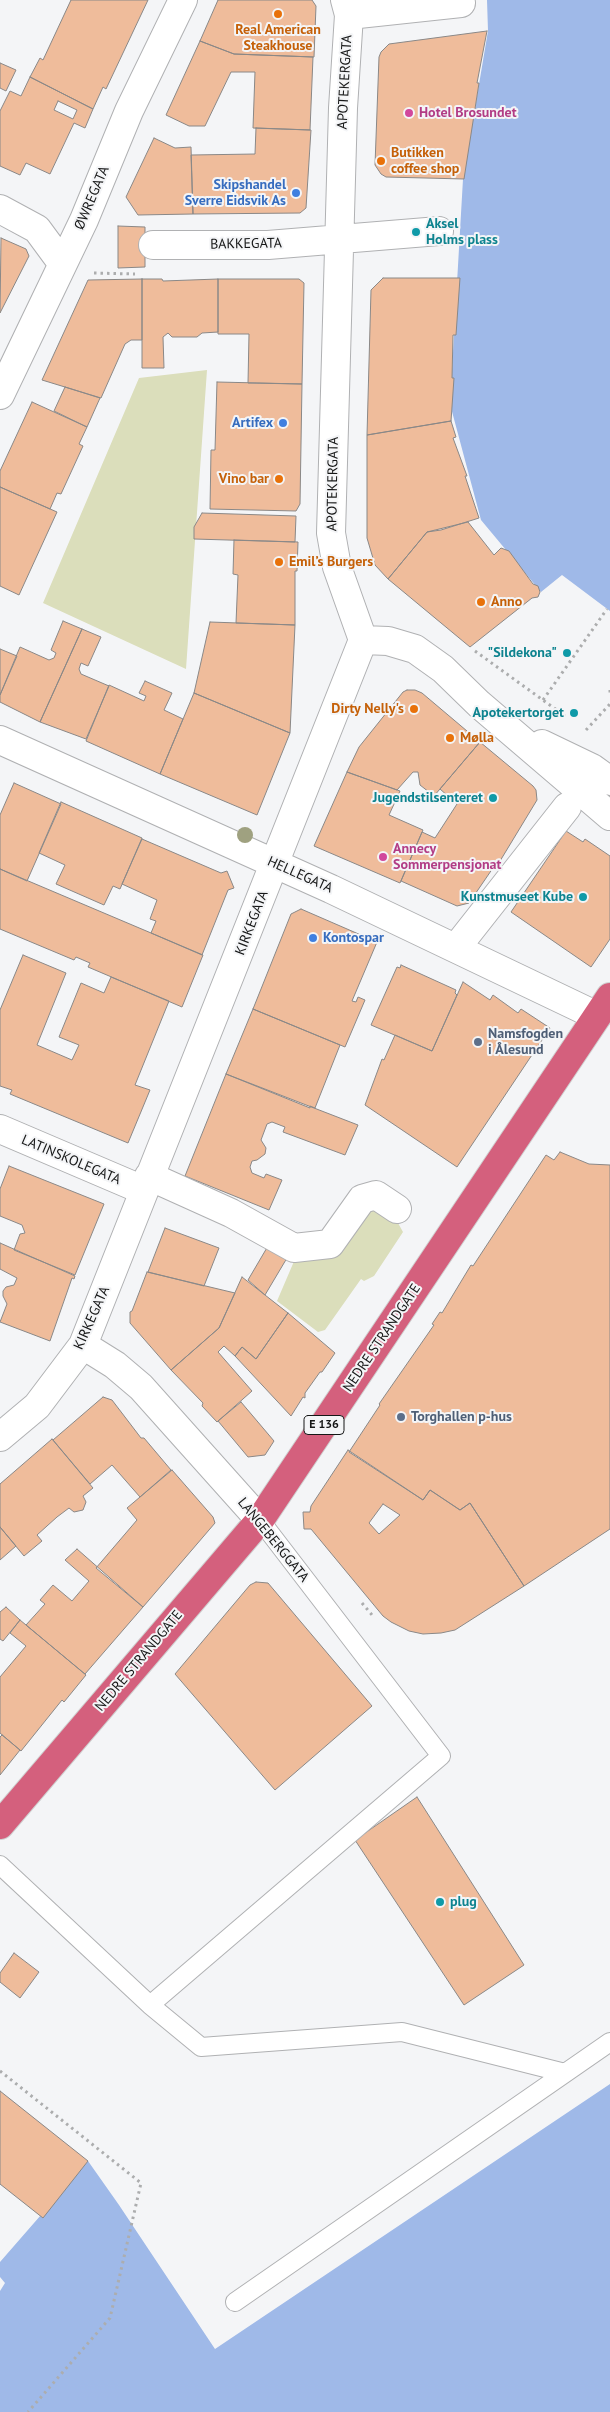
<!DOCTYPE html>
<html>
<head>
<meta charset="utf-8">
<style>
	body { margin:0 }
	canvas { display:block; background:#f4f5f7 }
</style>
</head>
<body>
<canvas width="610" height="2412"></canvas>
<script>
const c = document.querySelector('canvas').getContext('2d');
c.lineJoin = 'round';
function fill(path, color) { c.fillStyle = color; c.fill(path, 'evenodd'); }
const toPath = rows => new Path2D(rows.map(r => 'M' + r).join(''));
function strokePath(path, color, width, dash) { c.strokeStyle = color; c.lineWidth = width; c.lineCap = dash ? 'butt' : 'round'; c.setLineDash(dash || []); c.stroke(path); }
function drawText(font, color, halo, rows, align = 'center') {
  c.font = font + ' "PT Sans",sans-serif'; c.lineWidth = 4; c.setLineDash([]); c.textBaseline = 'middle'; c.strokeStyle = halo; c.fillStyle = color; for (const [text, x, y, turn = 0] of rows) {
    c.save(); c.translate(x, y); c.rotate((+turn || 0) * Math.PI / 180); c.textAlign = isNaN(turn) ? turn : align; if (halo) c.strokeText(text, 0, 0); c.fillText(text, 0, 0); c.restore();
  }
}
fill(toPath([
	[207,370,186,669,43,603,139,378],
	[373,1206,398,1223,403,1232,374,1276,364,1281,361,1279,325,1330,318,1332,277,1301,295,1259]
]), '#dbdebb');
fill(toPath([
	[487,0,610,0,610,611,562,575,541,592,481,520,450,404,463,179,488,31],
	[610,2084,610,2412,0,2412,0,2291,5,2283,0,2277,0,2262,88,2161,119,2205,215,2349]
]), '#9fb9e8');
const building = toPath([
	[71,0,148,0,106,89,103,87,93,109,30,77,40,58,43,60,71,0],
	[218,0,312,0,316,6,314,57,234,54,200,41,218,0],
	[487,31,477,83,479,83,464,179,386,177,381,174,375,165,379,57,381,52,389,44,487,31],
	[200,41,234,54,313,57,310,130,253,128,255,72,231,72,205,126,189,126,166,115,200,41],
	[0,63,16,70,6,91,0,88,0,63],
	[30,77,93,109,85,128,74,123,50,174,26,163,20,175,0,166,0,111,10,91,21,96,30,77],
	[58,101,77,110,73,119,54,110,58,101],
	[256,128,311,130,306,208,300,213,193,214,191,155,255,154,256,128],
	[154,138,175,148,191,147,193,214,138,215,126,197,154,138],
	[118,226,145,227,145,267,118,268,118,226],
	[1,238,26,249,29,256,0,313,1,238],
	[383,278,460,278,456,335,453,335,452,378,454,378,451,421,367,435,371,290,383,278],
	[142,279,162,279,163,281,218,279,218,332,202,333,197,337,172,337,168,333,163,337,164,368,142,368,142,279],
	[142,279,142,340,131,340,125,344,101,398,42,380,88,280,142,279],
	[218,279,299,279,304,283,302,384,248,383,249,334,218,334,218,279],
	[217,382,302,384,300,504,296,511,210,509,211,450,215,450,217,382],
	[65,387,100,398,87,427,54,411,65,387],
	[32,402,87,427,79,444,83,446,61,494,57,493,50,509,0,487,0,471,32,402],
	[451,421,456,437,453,438,467,476,465,476,479,518,441,530,427,532,388,579,375,565,367,538,367,435,451,421],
	[0,487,57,512,19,595,0,586,0,487],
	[202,513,296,516,295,542,194,539,194,527,202,513],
	[468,522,494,555,501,548,509,551,533,584,538,586,540,592,538,597,532,598,470,647,388,579,427,532,468,522],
	[234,540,298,542,297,571,295,571,295,625,236,623,238,575,233,574,234,540],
	[63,621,82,629,40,722,0,702,0,695,20,647,49,660,54,658,56,653,51,650,63,621],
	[210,622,295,625,290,733,194,693,210,622],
	[82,629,101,637,88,666,81,663,79,669,81,674,109,686,86,739,40,722,82,629],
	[0,649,17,656,0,695,0,649],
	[145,681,172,693,164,710,183,719,160,774,86,741,109,685,144,701,146,696,139,693,145,681],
	[407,690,415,690,422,693,480,742,434,796,420,785,418,772,413,772,397,790,347,772,359,747,403,692,407,690],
	[194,693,290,733,257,815,160,774,194,693],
	[480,742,533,786,536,790,537,800,497,866,495,865,469,903,457,906,401,881,422,832,435,838,457,804,440,789,480,742],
	[347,772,400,791,389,815,423,830,400,883,314,846,347,772],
	[14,783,61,804,27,881,0,869,0,815,14,783],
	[61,802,142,838,120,889,113,886,104,905,56,884,65,865,39,853,61,802],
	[566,831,583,842,585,839,610,856,610,939,591,967,511,912,566,831],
	[142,839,221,873,227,871,234,888,228,890,202,955,151,933,156,921,150,919,157,900,122,884,142,839],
	[0,869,203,955,182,1007,88,967,90,963,76,957,74,960,0,929,0,869],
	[301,909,377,942,352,1001,356,1002,358,997,365,1000,345,1047,253,1009,291,914,301,909],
	[23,955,66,973,37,1045,72,1060,79,1045,59,1037,81,983,104,993,111,977,169,1001,135,1085,150,1090,128,1143,10,1094,12,1090,0,1086,0,1010,23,955],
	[401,965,456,990,455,993,457,995,432,1051,371,1025,397,967,400,968,401,965],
	[463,982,490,1000,493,995,518,1013,521,1009,550,1028,457,1167,365,1105,382,1059,384,1060,395,1035,432,1051,463,982],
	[253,1009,340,1045,315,1108,310,1106,310,1108,226,1074,253,1009],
	[226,1074,358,1125,345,1155,283,1132,285,1127,272,1122,267,1124,261,1140,266,1148,265,1154,257,1160,252,1161,250,1167,252,1173,264,1178,266,1174,282,1180,269,1210,185,1176,226,1074],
	[560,1152,589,1164,610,1165,610,1529,524,1586,470,1503,460,1510,430,1490,423,1500,349,1452,380,1405,379,1404,434,1325,432,1324,440,1312,442,1313,471,1265,473,1266,546,1155,554,1160,560,1152],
	[9,1166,104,1204,75,1275,14,1250,20,1234,25,1233,22,1225,0,1216,0,1189,9,1166],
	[165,1228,219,1248,204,1286,148,1272,165,1228],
	[0,1243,75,1276,74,1279,72,1278,50,1341,0,1322,7,1304,3,1296,3,1291,6,1287,14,1285,17,1278,0,1269,0,1243],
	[268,1246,287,1258,265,1295,248,1280,268,1246],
	[147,1272,235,1293,219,1328,171,1370,130,1323,130,1312,132,1311,147,1272],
	[242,1277,288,1313,256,1359,242,1347,235,1356,224,1346,218,1352,252,1391,217,1422,202,1406,203,1403,171,1370,219,1328,242,1277],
	[288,1313,335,1353,322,1372,320,1372,305,1393,305,1398,303,1397,291,1416,235,1356,242,1347,256,1359,288,1313],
	[103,1397,112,1400,141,1438,144,1438,171,1470,140,1497,112,1465,90,1484,53,1440,103,1397],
	[241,1402,274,1441,265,1455,248,1457,218,1421,241,1402],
	[52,1439,93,1488,83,1496,86,1502,83,1510,74,1512,69,1508,57,1517,37,1535,42,1541,24,1556,0,1527,0,1484,52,1439],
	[348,1450,423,1500,430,1490,460,1510,470,1503,524,1586,455,1630,441,1633,423,1634,409,1631,391,1622,383,1616,311,1529,304,1529,303,1512,310,1512,311,1506,348,1450],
	[383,1504,400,1515,379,1534,369,1523,383,1504],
	[172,1470,213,1517,215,1523,143,1607,96,1568,137,1520,127,1508,172,1470],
	[0,1527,16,1546,0,1560,0,1527],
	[77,1549,143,1607,85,1674,26,1625,45,1604,40,1600,53,1585,72,1601,89,1581,65,1560,77,1549],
	[256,1582,268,1583,372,1706,275,1790,175,1674,250,1585,256,1582],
	[6,1607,20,1620,3,1641,0,1639,0,1612,6,1607],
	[20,1620,86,1675,64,1702,62,1700,21,1751,0,1733,0,1677,26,1646,10,1633,20,1620],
	[2,1735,20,1750,0,1775,0,1737,2,1735],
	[417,1797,524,1965,464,2005,355,1840,417,1797],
	[14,1953,39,1972,20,1998,0,1982,0,1973,14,1953],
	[0,2091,88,2161,43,2218,0,2184,0,2091]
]);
fill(building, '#efbc9b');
strokePath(building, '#8a8887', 1);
const lane = toPath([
	[0,1865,150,2005,201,2047,402,2032,565,2073],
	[150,2005,441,1756,260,1520],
	[235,2302,610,2042]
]);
const street = toPath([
	[345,0,349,15,343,108,331,533,337,567,363,640],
	[349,15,461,3],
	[0,209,37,229,62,263],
	[153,245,268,245,439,231],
	[0,395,84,220,129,111,183,0],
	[363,640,388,641,415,649,443,669,479,704,610,816],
	[0,740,331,889,597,1016],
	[542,744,592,768,610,781],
	[456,948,567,807],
	[0,1129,143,1190],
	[149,1176,231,1213,294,1248,330,1244,362,1199,376,1195,397,1209],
	[83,1345,115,1365,141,1387,260,1520],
	[0,1437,37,1406,83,1345,363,640]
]);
const highway = toPath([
	[0,1825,260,1520,610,997]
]);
strokePath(lane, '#b0b1b3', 20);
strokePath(street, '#b0b1b3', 30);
strokePath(highway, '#d0d1d1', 30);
strokePath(toPath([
	[94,273,135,274],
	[475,651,565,716],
	[610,690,610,693],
	[543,700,607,609],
	[586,730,610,704],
	[362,1603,372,1615,370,1618],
	[0,2071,141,2183,110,2318,28,2412]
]), '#acadae', 3, [2.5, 4]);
strokePath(lane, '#fff', 18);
strokePath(street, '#fff', 28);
strokePath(highway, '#d4607d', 28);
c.fillStyle = '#9fa180';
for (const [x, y] of [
	[245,835]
]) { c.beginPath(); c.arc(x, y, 8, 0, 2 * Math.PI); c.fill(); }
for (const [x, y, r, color] of [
	[278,14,5,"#e8710a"],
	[409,113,5,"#d1479c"],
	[381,161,5,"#e8710a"],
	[296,193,5,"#3f7fe0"],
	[416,232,5,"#0f9aa8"],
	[283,423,5,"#3f7fe0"],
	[279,479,5,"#e8710a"],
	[279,562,5,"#e8710a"],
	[481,602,5,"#e8710a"],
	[567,653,5,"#0f9aa8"],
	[414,709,5,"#e8710a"],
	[574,713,5,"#0f9aa8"],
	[450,738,5,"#e8710a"],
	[493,798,5,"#0f9aa8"],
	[383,857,5,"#d1479c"],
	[583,897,5,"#0f9aa8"],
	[313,938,5,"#3f7fe0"],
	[478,1042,5,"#5c6f8a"],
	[401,1417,5,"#5c6f8a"],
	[440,1902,5,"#0f9aa8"]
]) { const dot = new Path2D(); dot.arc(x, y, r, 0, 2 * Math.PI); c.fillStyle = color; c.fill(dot); strokePath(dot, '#f4f5f7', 2); }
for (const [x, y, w] of [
	[324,1425,40]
]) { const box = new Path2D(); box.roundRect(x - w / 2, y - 9.5, w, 19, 4); c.fillStyle = '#f4f5f7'; c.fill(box); strokePath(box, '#161717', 1); }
drawText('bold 12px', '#161717', null, [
	["E 136",324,1425]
]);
drawText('bold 14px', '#c56008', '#f4f5f7', [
	["Real American",278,30,"center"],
	["Steakhouse",278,46,"center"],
	["Butikken",391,153],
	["coffee shop",391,169],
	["Vino bar",269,479,"right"],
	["Emil’s Burgers",289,562],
	["Anno",491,602],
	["Dirty Nelly's",404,709,"right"],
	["Mølla",460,738]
], 'left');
drawText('14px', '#161717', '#f4f5f7', [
	["APOTEKERGATA",345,82,-87],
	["ØWREGATA",92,198,-67],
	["BAKKEGATA",246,244,-1],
	["APOTEKERGATA",333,484,-89],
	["HELLEGATA",300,875,24],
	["KIRKEGATA",252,923,-69],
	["LATINSKOLEGATA",71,1160,23],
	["KIRKEGATA",92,1318,-66],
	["NEDRE STRANDGATE",382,1338,-56],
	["LANGEBERGGATA",273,1540,51],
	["NEDRE STRANDGATE",139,1661,-50]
]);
drawText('bold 14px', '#b23c85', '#f4f5f7', [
	["Hotel Brosundet",419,113],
	["Annecy",393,849],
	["Sommerpensjonat",393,865]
], 'left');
drawText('bold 14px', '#366cbe', '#f4f5f7', [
	["Skipshandel",286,185],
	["Sverre Eidsvik As",286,201],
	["Artifex",273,423],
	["Kontospar",323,938,"left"]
], 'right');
drawText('bold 14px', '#0d838f', '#f4f5f7', [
	["Aksel",426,224,"left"],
	["Holms plass",426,240,"left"],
	["\"Sildekona\"",557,653],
	["Apotekertorget",564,713],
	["Jugendstilsenteret",483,798],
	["Kunstmuseet Kube",573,897],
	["plug",450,1902,"left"]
], 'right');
drawText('bold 14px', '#4e5e75', '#f4f5f7', [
	["Namsfogden",488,1034],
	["i Ålesund",488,1050],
	["Torghallen p-hus",411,1417]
], 'left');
</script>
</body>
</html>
